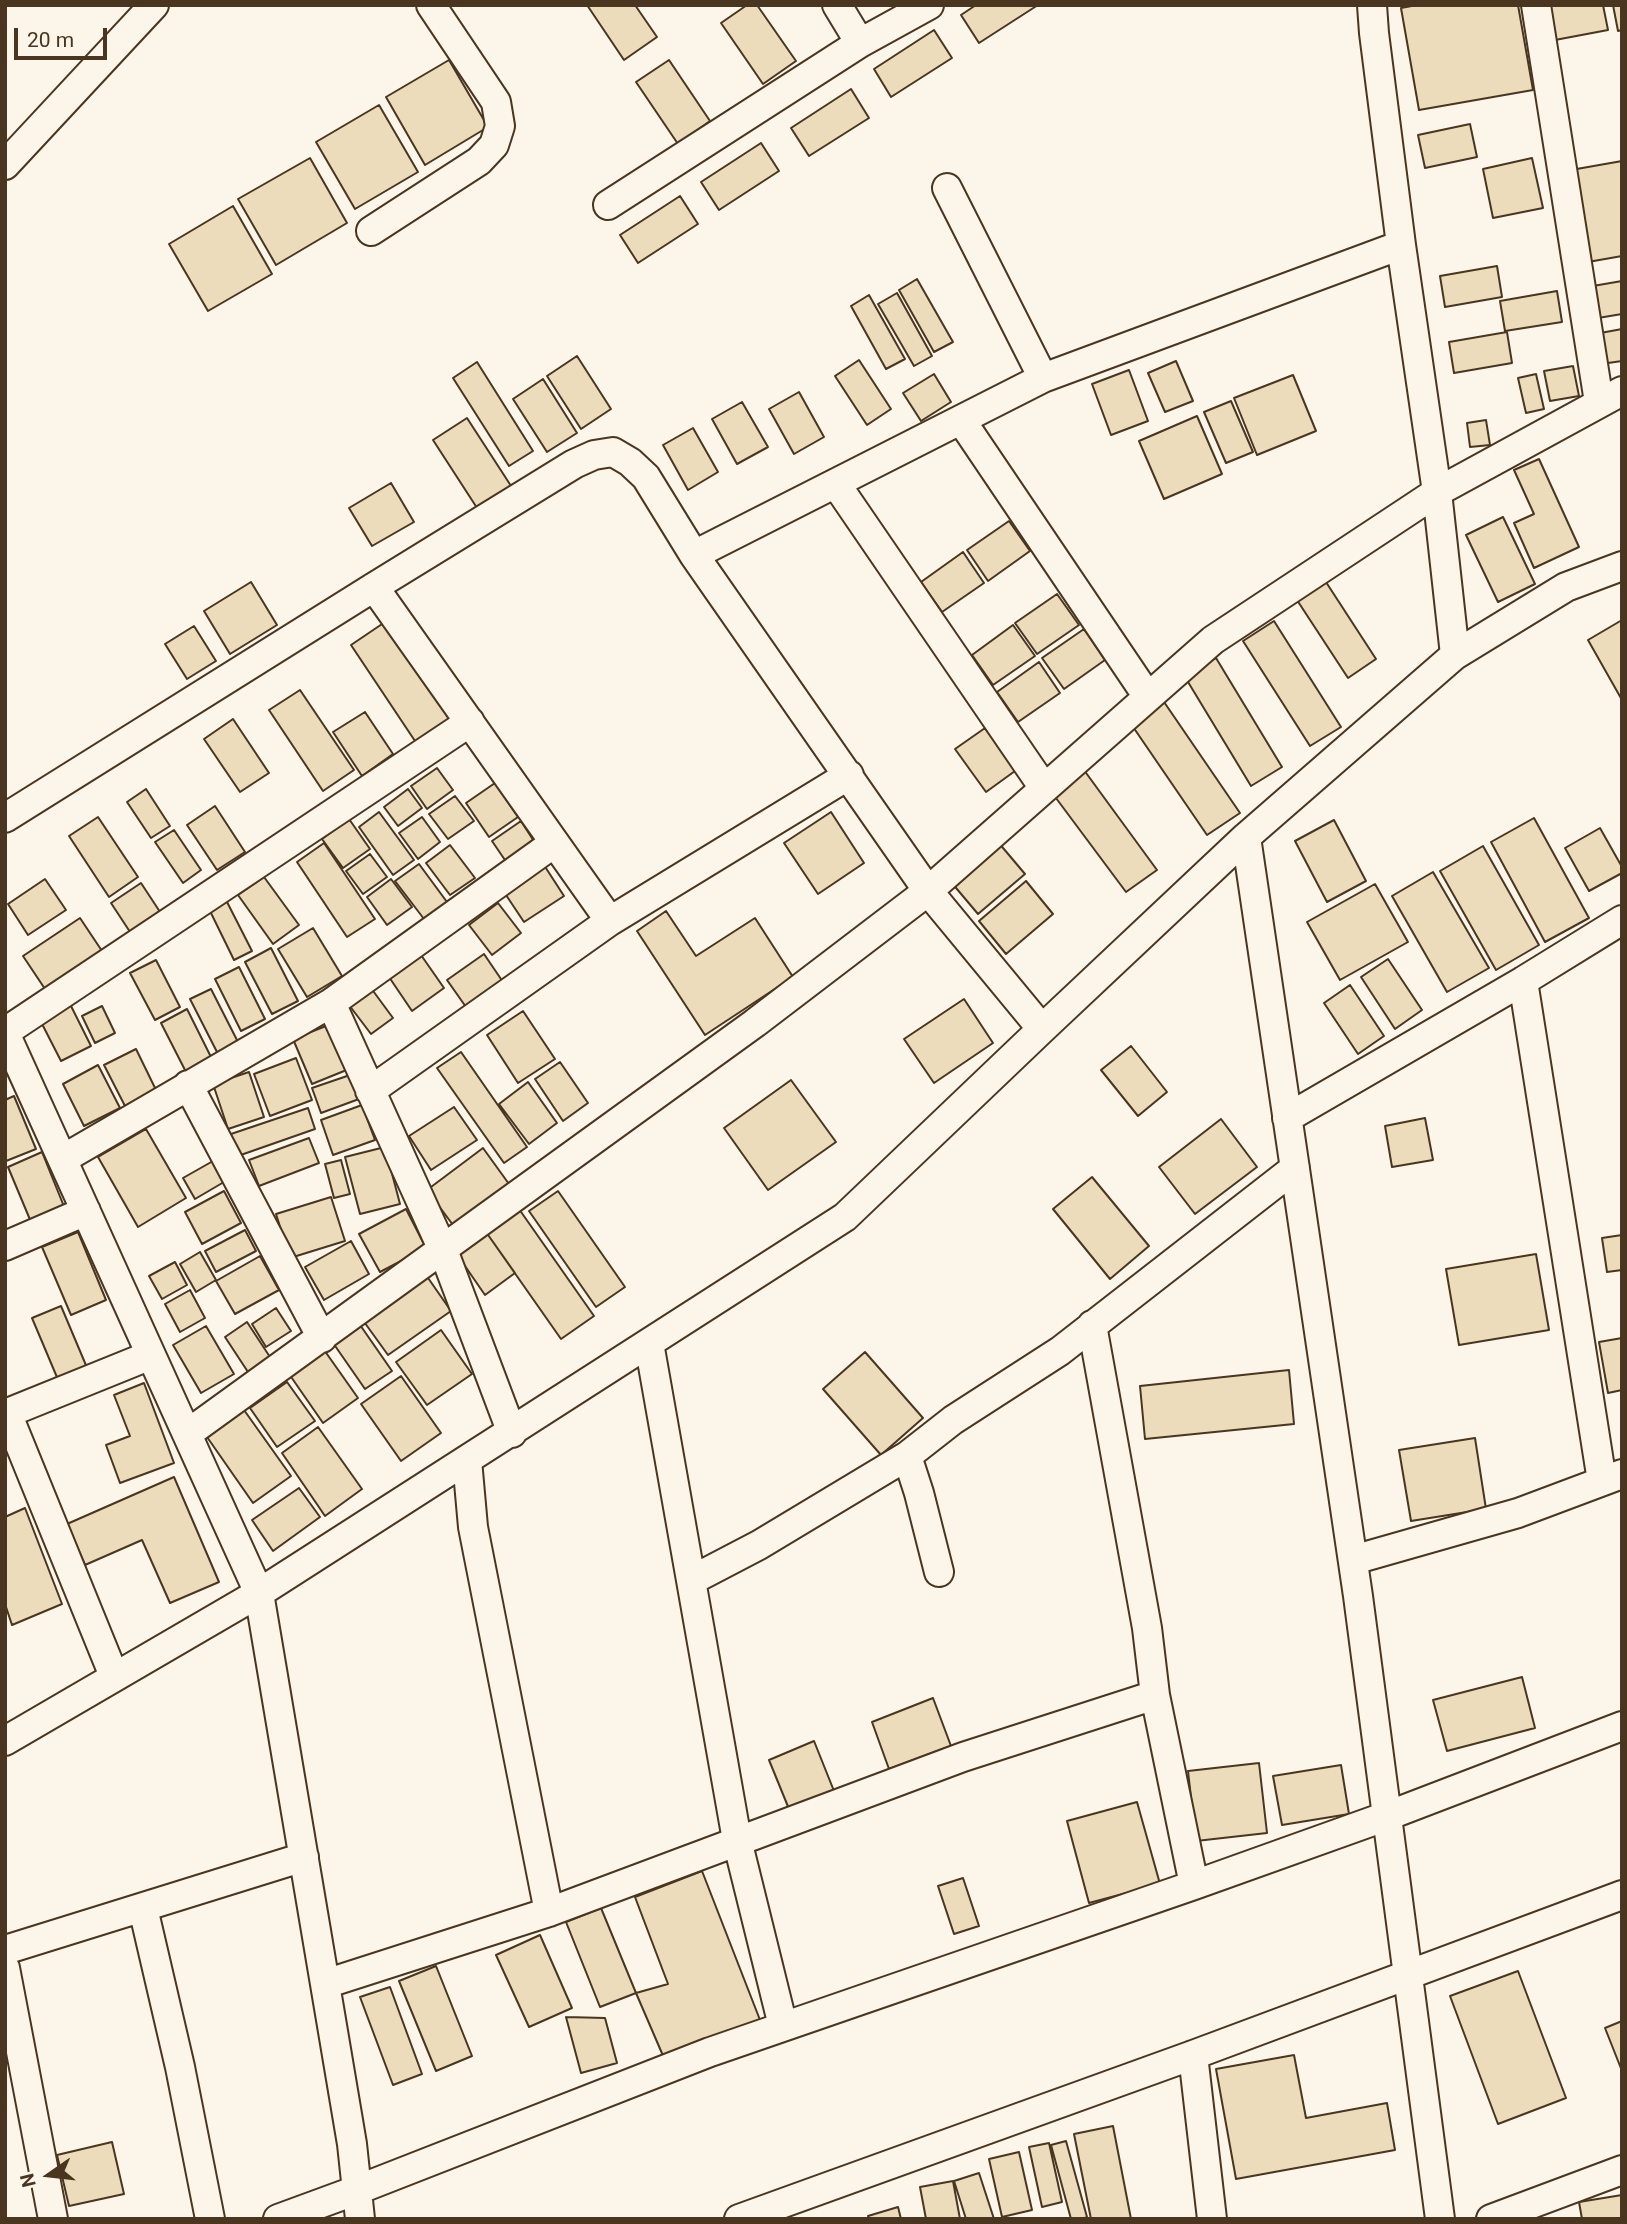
<!DOCTYPE html>
<html>
<head>
<meta charset="utf-8">
<style>
	body { margin:0 }
	#map { position:relative; width:1627px; height:2224px; overflow:hidden; background:#fbf6e9; font-family:Roboto,sans-serif }
	canvas { display:block }
	.frame { position:absolute; inset:0; border:7px solid #4a3520; pointer-events:none }
	.north { position:absolute; left:14px; top:2140px; width:70px; height:70px; -webkit-text-stroke:5px #fbf6e9; paint-order:stroke; rotate:256deg; font-size:19px; font-weight:700; line-height:28px; text-align:center; color:#4a3520 }
	.north::after { content:''; display:block; margin:auto; width:24px; height:32px; background:#4a3520; clip-path:polygon(50% 0,100% 100%,50% 72%,0 100%) }
	.scale { position:absolute; left:14px; top:28px; width:93px; height:32px; box-sizing:border-box; border:4px solid #4a3520; border-top:0; padding-left:9px; font-size:21px; line-height:24px; white-space:nowrap; color:#4a3520; -webkit-text-stroke:5px #fbf6e9; paint-order:stroke }
</style>
</head>
<body>
<div id="map">
<canvas width="1627" height="2224"></canvas>
<div class="frame"></div>
<div class="north">N</div>
<div class="scale">20 m</div>
</div>
<script>
const c = document.querySelector('canvas').getContext('2d');
c.lineJoin = 'round';
function fill(path, color) { c.fillStyle = color; c.fill(path, 'evenodd'); }
const toPath = rows => new Path2D(rows.map(r => 'M' + r).join(''));
function strokePath(path, color, width, dash) { c.strokeStyle = color; c.lineWidth = width; c.lineCap = dash ? 'butt' : 'round'; c.setLineDash(dash || []); c.stroke(path); }
const building = toPath([
	[587,5,635,5,657,37,624,60,587,5],
	[747,5,757,5,796,61,763,84,721,23,747,5],
	[976,5,1038,5,979,43,961,15,976,5],
	[1417,5,1518,5,1533,90,1419,110,1401,8,1417,5],
	[1548,5,1603,5,1608,30,1555,40,1548,5],
	[1613,5,1622,5,1622,30,1618,31,1613,5],
	[934,30,952,58,891,97,874,69,934,30],
	[449,60,488,127,425,165,386,97,449,60],
	[669,60,710,121,678,144,636,82,669,60],
	[851,89,869,118,809,156,791,128,851,89],
	[379,105,418,172,355,209,316,142,379,105],
	[1470,124,1477,157,1425,168,1418,135,1470,124],
	[761,143,779,171,719,210,701,182,761,143],
	[310,158,347,223,276,265,238,199,310,158],
	[1532,158,1543,208,1493,218,1483,169,1532,158],
	[1622,161,1622,256,1588,262,1571,170,1622,161],
	[680,196,698,224,638,263,620,235,680,196],
	[233,206,272,274,208,311,169,244,233,206],
	[1497,266,1502,297,1445,307,1440,276,1497,266],
	[917,279,953,342,934,352,899,290,917,279],
	[1622,281,1622,314,1592,319,1587,287,1622,281],
	[1557,291,1562,322,1505,331,1500,301,1557,291],
	[897,293,932,356,914,366,878,304,897,293],
	[869,295,905,359,886,369,851,306,869,295],
	[1622,329,1622,361,1601,364,1595,334,1622,329],
	[1507,332,1512,363,1454,373,1449,342,1507,332],
	[577,356,611,409,581,429,547,376,577,356],
	[859,360,891,409,867,425,835,376,859,360],
	[1176,361,1193,401,1165,412,1148,373,1176,361],
	[477,362,533,451,509,466,453,378,477,362],
	[1573,366,1579,396,1550,401,1544,371,1573,366],
	[1129,370,1148,421,1111,435,1092,384,1129,370],
	[934,374,951,402,921,421,903,393,934,374],
	[1536,374,1544,409,1526,413,1518,378,1536,374],
	[1293,375,1316,431,1257,455,1234,398,1293,375],
	[543,379,577,433,547,452,513,399,543,379],
	[799,392,824,437,794,454,769,409,799,392],
	[1231,401,1253,452,1226,463,1204,412,1231,401],
	[742,402,768,447,737,464,712,419,742,402],
	[1197,416,1222,474,1164,499,1139,441,1197,416],
	[467,418,513,489,479,511,433,440,467,418],
	[1486,420,1490,445,1470,447,1467,423,1486,420],
	[693,428,718,472,688,490,663,445,693,428],
	[1539,459,1579,547,1534,568,1514,523,1534,514,1514,470,1539,459],
	[391,483,414,522,372,546,349,508,391,483],
	[1503,517,1535,584,1498,602,1466,535,1503,517],
	[1009,521,1030,551,988,581,967,550,1009,521],
	[963,552,984,583,942,612,921,582,963,552],
	[1324,579,1376,659,1348,678,1295,597,1324,579],
	[251,582,277,625,230,654,204,611,251,582],
	[1057,594,1079,625,1037,654,1015,623,1057,594],
	[388,620,456,723,419,747,351,645,388,620],
	[1622,620,1622,700,1588,640,1622,620],
	[1274,621,1341,727,1310,746,1243,641,1274,621],
	[1013,625,1035,656,993,685,972,655,1013,625],
	[194,626,216,661,187,679,165,644,194,626],
	[1084,629,1105,660,1064,689,1042,658,1084,629],
	[1216,658,1282,767,1251,786,1185,677,1216,658],
	[1039,662,1060,693,1018,722,997,692,1039,662],
	[300,690,354,770,323,791,269,710,300,690],
	[1162,699,1240,813,1207,835,1129,721,1162,699],
	[365,712,393,754,362,776,333,732,365,712],
	[233,719,269,773,240,792,204,739,233,719],
	[985,728,1015,771,986,792,955,749,985,728],
	[1081,766,1157,870,1126,892,1050,790,1081,766],
	[437,768,453,790,427,809,411,786,437,768],
	[495,783,518,817,489,837,466,803,495,783],
	[146,789,170,826,151,838,127,802,146,789],
	[408,789,422,808,398,826,384,807,408,789],
	[455,796,474,821,448,839,429,814,455,796],
	[215,806,245,852,217,870,187,825,215,806],
	[379,812,414,860,393,875,359,827,379,812],
	[831,812,864,863,818,894,784,843,831,812],
	[98,817,138,877,109,897,69,836,98,817],
	[422,817,440,842,418,859,399,833,422,817],
	[1534,818,1589,918,1545,942,1491,842,1534,818],
	[349,819,370,849,343,868,322,839,349,819],
	[1334,820,1366,881,1327,902,1295,841,1334,820],
	[521,821,537,846,509,866,492,841,521,821],
	[1600,828,1622,867,1622,873,1589,891,1565,848,1600,828],
	[174,830,201,870,183,883,155,842,174,830],
	[998,842,1025,874,978,914,951,882,998,842],
	[324,843,375,919,347,937,297,862,324,843],
	[450,845,475,878,450,895,426,863,450,845],
	[1483,846,1539,945,1496,970,1440,871,1483,846],
	[370,854,387,877,363,894,346,871,370,854],
	[542,862,564,896,524,922,502,889,542,862],
	[419,864,447,902,424,919,395,881,419,864],
	[1433,872,1489,968,1447,992,1392,896,1433,872],
	[264,877,299,925,273,944,238,895,264,877],
	[45,879,66,910,28,935,8,904,45,879],
	[391,879,412,907,387,925,367,897,391,879],
	[1026,881,1053,914,1006,954,979,921,1026,881],
	[141,883,164,918,134,938,111,903,141,883],
	[1375,884,1408,942,1340,980,1307,922,1375,884],
	[226,900,252,951,234,960,209,909,226,900],
	[498,903,521,933,492,955,469,925,498,903],
	[666,911,696,956,755,918,793,977,705,1035,637,931,666,911],
	[80,918,102,951,45,989,23,956,80,918],
	[313,928,342,976,307,997,278,949,313,928],
	[271,948,298,1001,272,1014,245,962,271,948],
	[484,954,503,982,466,1007,447,980,484,954],
	[421,955,444,988,412,1011,389,977,421,955],
	[1388,959,1422,1010,1395,1029,1361,977,1388,959],
	[156,960,180,1007,155,1020,130,973,156,960],
	[239,967,265,1019,241,1031,215,979,239,967],
	[368,984,393,1018,371,1034,346,1001,368,984],
	[1350,985,1384,1036,1358,1054,1324,1003,1350,985],
	[211,989,239,1044,218,1054,190,999,211,989],
	[964,999,993,1043,934,1083,904,1039,964,999],
	[69,1002,91,1046,61,1061,39,1018,69,1002],
	[102,1006,115,1033,95,1043,82,1016,102,1006],
	[187,1009,212,1059,186,1072,161,1023,187,1009],
	[523,1011,555,1059,518,1083,487,1035,523,1011],
	[331,1024,349,1069,312,1084,293,1039,331,1024],
	[1131,1046,1167,1092,1138,1116,1101,1070,1131,1046],
	[136,1049,156,1090,125,1106,104,1065,136,1049],
	[461,1052,527,1147,504,1163,437,1068,461,1052],
	[296,1058,312,1100,270,1116,254,1074,296,1058],
	[560,1062,588,1103,563,1121,535,1079,560,1062],
	[98,1065,120,1108,84,1126,63,1084,98,1065],
	[249,1072,264,1117,228,1129,213,1084,249,1072],
	[350,1075,359,1099,321,1113,312,1088,350,1075],
	[791,1080,836,1142,768,1190,724,1128,791,1080],
	[528,1082,557,1123,529,1144,499,1104,528,1082],
	[14,1096,36,1149,6,1161,5,1100,14,1096],
	[362,1105,375,1140,333,1155,321,1120,362,1105],
	[454,1107,477,1140,431,1170,409,1136,454,1107],
	[308,1108,315,1129,235,1157,228,1135,308,1108],
	[1425,1118,1433,1160,1392,1167,1385,1126,1425,1118],
	[1221,1119,1257,1167,1195,1214,1159,1167,1221,1119],
	[146,1129,186,1198,138,1227,98,1157,146,1129],
	[309,1138,319,1163,259,1186,249,1160,309,1138],
	[385,1147,400,1204,360,1214,345,1157,385,1147],
	[483,1148,509,1184,453,1225,427,1190,483,1148],
	[42,1152,65,1209,31,1222,8,1167,42,1152],
	[341,1160,350,1194,334,1198,325,1164,341,1160],
	[213,1161,224,1182,195,1199,183,1178,213,1161],
	[1092,1177,1149,1246,1110,1279,1053,1209,1092,1177],
	[224,1191,241,1223,202,1244,185,1212,224,1191],
	[558,1191,625,1287,596,1307,529,1211,558,1191],
	[331,1197,345,1241,290,1258,276,1214,331,1197],
	[406,1209,426,1248,380,1272,359,1234,406,1209],
	[519,1209,594,1316,561,1339,486,1232,519,1209],
	[245,1230,256,1251,216,1272,205,1251,245,1230],
	[78,1232,106,1300,71,1315,42,1247,78,1232],
	[486,1232,515,1273,485,1295,456,1253,486,1232],
	[1622,1235,1622,1270,1607,1272,1602,1238,1622,1235],
	[351,1241,369,1274,324,1300,305,1267,351,1241],
	[200,1252,216,1280,196,1292,180,1264,200,1252],
	[1536,1254,1549,1330,1459,1345,1446,1269,1536,1254],
	[260,1256,279,1290,235,1314,216,1281,260,1256],
	[175,1262,187,1285,162,1299,149,1276,175,1262],
	[426,1275,451,1311,388,1355,362,1319,426,1275],
	[190,1290,205,1318,180,1332,165,1304,190,1290],
	[61,1306,88,1370,59,1382,32,1318,61,1306],
	[276,1308,291,1331,266,1347,252,1324,276,1308],
	[247,1322,270,1357,248,1372,225,1337,247,1322],
	[358,1322,392,1371,365,1389,331,1340,358,1322],
	[206,1326,234,1374,201,1393,173,1345,206,1326],
	[441,1330,472,1374,427,1405,396,1362,441,1330],
	[1622,1338,1622,1390,1608,1393,1599,1342,1622,1338],
	[322,1347,358,1398,323,1423,287,1371,322,1347],
	[865,1352,923,1418,881,1455,823,1389,865,1352],
	[1289,1370,1294,1424,1145,1439,1140,1386,1289,1370],
	[401,1376,441,1433,401,1461,361,1404,401,1376],
	[287,1382,315,1421,277,1447,250,1408,287,1382],
	[144,1383,174,1463,120,1483,106,1445,130,1436,114,1395,144,1383],
	[244,1410,291,1476,253,1503,207,1437,244,1410],
	[318,1427,362,1489,325,1516,282,1453,318,1427],
	[1475,1438,1486,1509,1411,1521,1399,1450,1475,1438],
	[174,1477,219,1582,170,1603,142,1540,85,1565,67,1524,174,1477],
	[299,1488,320,1517,273,1551,252,1520,299,1488],
	[25,1508,62,1604,12,1625,5,1604,5,1517,25,1508],
	[1522,1677,1535,1728,1447,1751,1433,1700,1522,1677],
	[933,1698,951,1746,889,1769,872,1722,933,1698],
	[814,1741,834,1791,789,1809,769,1760,814,1741],
	[1259,1763,1267,1833,1196,1841,1188,1771,1259,1763],
	[1341,1765,1349,1814,1282,1825,1273,1776,1341,1765],
	[1137,1802,1160,1884,1089,1903,1067,1821,1137,1802],
	[702,1871,760,2020,664,2058,636,1993,668,1984,635,1897,702,1871],
	[963,1878,979,1926,954,1934,938,1886,963,1878],
	[601,1908,636,1993,600,2007,566,1922,601,1908],
	[540,1935,572,2008,529,2027,496,1955,540,1935],
	[436,1966,472,2056,436,2071,399,1981,436,1966],
	[1518,1971,1566,2098,1498,2124,1450,1996,1518,1971],
	[390,1987,422,2074,393,2085,360,1997,390,1987],
	[566,2017,605,2018,617,2063,581,2073,566,2017],
	[1622,2021,1622,2071,1605,2028,1622,2021],
	[1294,2055,1306,2118,1387,2103,1395,2150,1236,2179,1216,2069,1294,2055],
	[1113,2126,1131,2219,1091,2219,1074,2134,1113,2126],
	[1066,2141,1087,2217,1082,2219,1071,2219,1051,2145,1066,2141],
	[112,2142,124,2194,69,2206,57,2155,112,2142],
	[1049,2143,1062,2202,1042,2207,1029,2147,1049,2143],
	[1019,2152,1032,2210,1002,2217,989,2159,1019,2152],
	[979,2173,994,2219,966,2219,954,2181,979,2173],
	[953,2181,960,2219,926,2219,920,2187,953,2181],
	[1622,2195,1622,2219,1582,2219,1579,2202,1622,2195],
	[898,2207,901,2219,869,2219,868,2216,898,2207]
]);
fill(building, '#ecdcbc');
strokePath(building, '#4a3520', 2);
const minor = toPath([
	[837,5,860,43],
	[1372,5,1374,33,1401,245,1437,492,1455,655],
	[1536,5,1599,402],
	[5,165,154,5],
	[947,188,1043,378],
	[608,205,860,43,929,5],
	[371,231,479,161,494,145,500,126,496,102,431,5],
	[961,420,1148,697],
	[836,484,1044,788],
	[694,555,1043,378,1401,245],
	[374,587,610,921],
	[5,818,374,587,574,464,594,455,613,452,630,462,646,477,694,555,928,891,1042,1029],
	[1246,837,1358,1596,1440,2219],
	[1523,981,1602,1481],
	[331,1003,443,1250,512,1433],
	[5,1032,470,722],
	[5,1033,259,1593,352,2144,360,2219],
	[188,1085,322,1338],
	[370,1091,610,921,849,775],
	[1287,1118,1523,981,1622,920],
	[63,1159,331,1003,554,843],
	[5,1246,86,1211],
	[1092,1325,1147,1628,1155,1695,1194,1885],
	[649,1343,737,1840,783,2026],
	[7,1413,114,1676],
	[5,1414,151,1355],
	[187,1434,755,1023,928,891,1213,640,1437,492,1622,391],
	[907,1456,919,1493,939,1572],
	[467,1460,473,1527,549,1912],
	[1353,1560,1518,1513,1622,1474],
	[692,1580,759,1545,907,1456,953,1420,1060,1351,1295,1168],
	[5,1741,259,1593,845,1217,1042,1029,1246,837,1455,655,1566,587,1622,566],
	[143,1908,180,2067,210,2219],
	[5,1950,304,1857],
	[5,1968,53,2219],
	[325,1984,549,1912,963,1757,1155,1695],
	[1193,2055,1212,2219],
	[278,2219,357,2190,710,2052,1194,1885,1387,1816,1622,1726],
	[739,2219,1193,2055,1622,1895],
	[1491,2219,1622,2170]
]);
strokePath(minor, '#4a3520', 32);
strokePath(minor, '#fbf6e9', 28);
</script>
</body>
</html>
